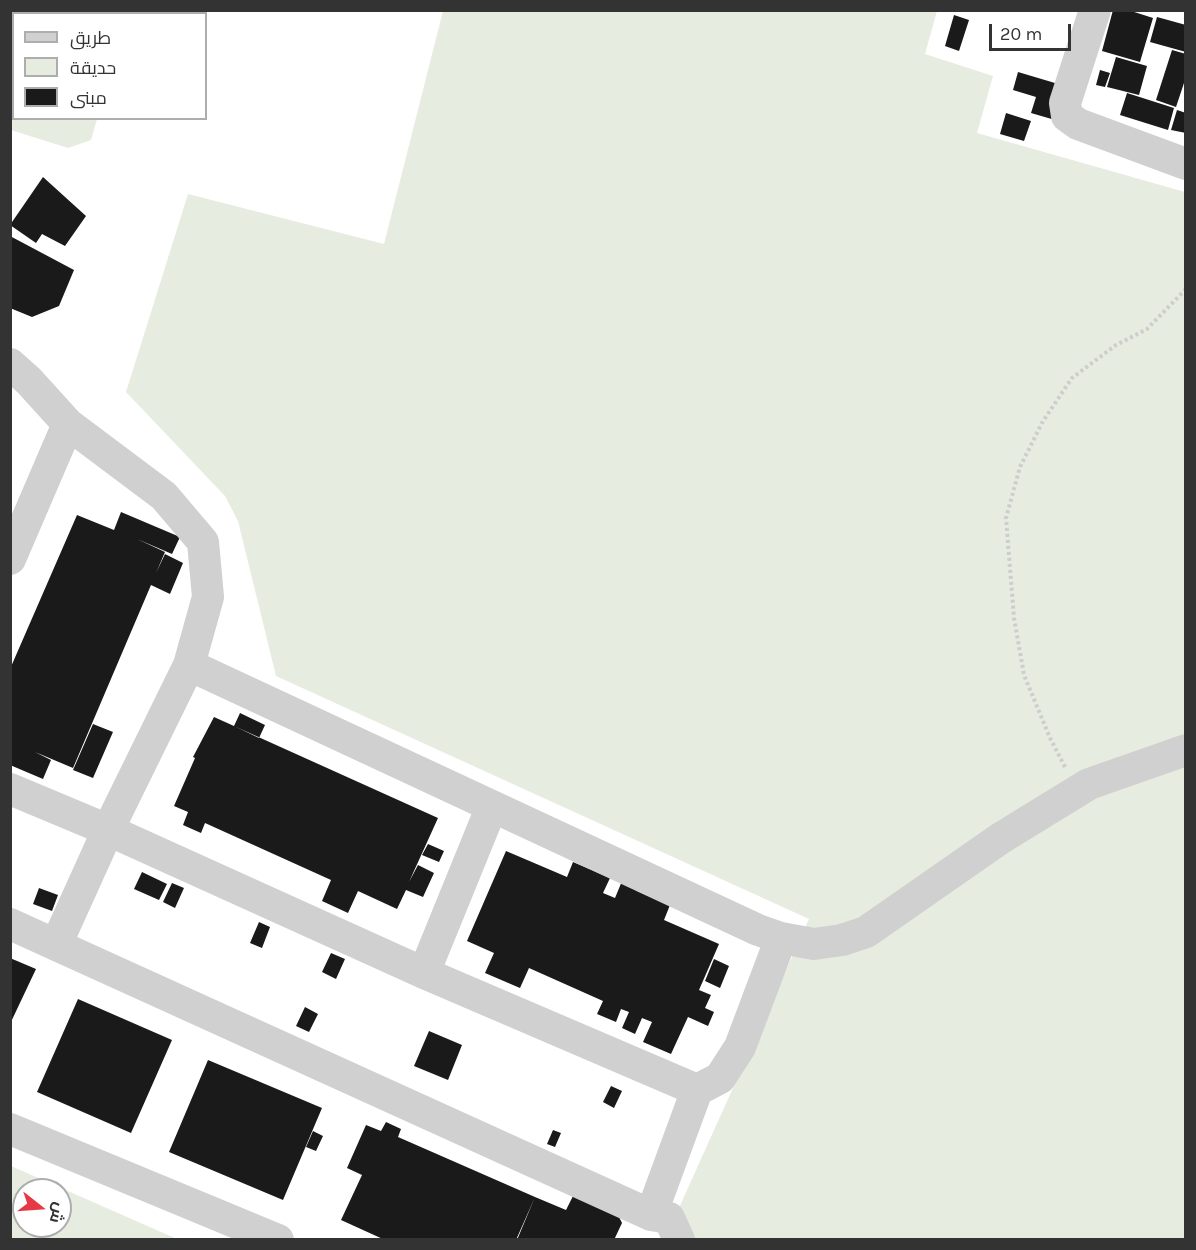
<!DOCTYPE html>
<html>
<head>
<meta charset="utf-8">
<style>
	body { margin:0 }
	#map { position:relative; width:1196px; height:1250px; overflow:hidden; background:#fff; font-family:Karla,Cairo,sans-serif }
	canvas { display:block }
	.frame { position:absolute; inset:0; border:12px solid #333; pointer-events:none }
	.legend { position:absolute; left:12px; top:12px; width:195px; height:108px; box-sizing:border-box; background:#fff; border:2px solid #adadad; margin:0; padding:8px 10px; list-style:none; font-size:18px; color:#333 }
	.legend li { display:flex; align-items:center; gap:12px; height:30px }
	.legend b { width:30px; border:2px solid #adadad }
	.north { position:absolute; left:12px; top:1178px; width:60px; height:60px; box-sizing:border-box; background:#fff; border:2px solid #adadad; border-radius:50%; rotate:107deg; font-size:16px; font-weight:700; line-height:24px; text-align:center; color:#333 }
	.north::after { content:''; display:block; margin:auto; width:21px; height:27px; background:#e63946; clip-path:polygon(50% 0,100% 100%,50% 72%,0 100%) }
	.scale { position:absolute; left:989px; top:24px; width:82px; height:27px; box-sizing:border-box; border:3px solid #333; border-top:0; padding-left:8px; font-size:18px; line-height:21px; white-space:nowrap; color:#333; -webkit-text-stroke:4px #fff; paint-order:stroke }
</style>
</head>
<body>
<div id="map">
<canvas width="1196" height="1250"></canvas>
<div class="frame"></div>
<ul class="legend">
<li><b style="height:8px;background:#d0d0d0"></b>طريق</li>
<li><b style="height:16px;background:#e6ecdf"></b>حديقة</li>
<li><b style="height:16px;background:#1a1a1a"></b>مبنى</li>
</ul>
<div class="north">ش</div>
<div class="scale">20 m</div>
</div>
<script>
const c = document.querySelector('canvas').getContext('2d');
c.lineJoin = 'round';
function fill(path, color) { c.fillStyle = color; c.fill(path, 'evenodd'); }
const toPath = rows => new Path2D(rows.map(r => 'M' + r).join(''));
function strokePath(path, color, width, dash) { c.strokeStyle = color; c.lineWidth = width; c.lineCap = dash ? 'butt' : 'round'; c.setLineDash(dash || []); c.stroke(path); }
fill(toPath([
	[443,11,937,11,925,54,993,76,977,133,1185,192,1185,1239,665,1239,809,919,276,676,238,521,225,496,126,392,188,194,384,244],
	[13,62,14,118,97,119,91,140,68,148,11,130,10,64],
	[10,1166,11,1166,177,1239,11,1239],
	[24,1190,60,1190,60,1226,24,1226]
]), '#e6ecdf');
fill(toPath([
	[1113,10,1128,10,1153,18,1140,62,1102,51],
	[954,15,969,20,959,51,945,46],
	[1157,17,1186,25,1186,52,1150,42],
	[1172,50,1186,54,1186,77,1176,107,1156,100],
	[1116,57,1147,66,1139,95,1107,87],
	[1100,70,1110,73,1105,87,1096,85],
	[1018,72,1065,86,1055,120,1031,113,1036,97,1013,90],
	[1127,93,1174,108,1168,130,1120,115],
	[1177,110,1186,113,1186,133,1171,130],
	[1006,113,1031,121,1024,141,1000,134],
	[43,177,86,216,65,246,42,234,36,243,10,225],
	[10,236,74,270,59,306,32,317,10,308],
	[121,512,180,537,172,554,137,539,165,552,156,573,165,554,183,563,170,594,151,585,73,768,35,752,51,760,43,779,10,765,10,669,77,515,114,530],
	[240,713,265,725,259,738,234,726],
	[214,717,438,818,409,882,418,865,434,873,423,897,406,890,397,909,358,891,348,913,322,901,331,880,205,823,201,833,183,825,188,812,174,806,195,758,193,757],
	[93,724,113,732,93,778,73,770],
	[428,844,444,851,439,862,422,855],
	[506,851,567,877,573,862,610,878,603,893,615,898,622,881,638,888,637,891,670,905,664,920,719,944,699,990,711,995,705,1008,714,1012,708,1026,688,1017,671,1054,643,1042,652,1022,642,1018,635,1034,622,1028,629,1012,621,1009,616,1022,597,1014,603,1001,529,968,520,988,485,973,494,953,467,941],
	[142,872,167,884,159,900,134,889],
	[172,883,184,888,175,908,163,902],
	[39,888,58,895,52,911,33,904],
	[259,922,270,927,262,948,250,943],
	[331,953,345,959,336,979,322,972],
	[10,958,36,969,10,1024],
	[714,959,729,966,720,988,705,981],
	[78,999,172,1040,131,1133,37,1092],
	[305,1007,318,1014,309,1032,296,1026],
	[429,1031,462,1045,448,1080,414,1066],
	[208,1060,322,1108,283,1200,169,1152],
	[611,1086,622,1091,614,1108,603,1102],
	[386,1122,401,1129,398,1137,535,1197,516,1240,385,1240,341,1220,362,1175,347,1168,366,1125,381,1131],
	[553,1130,561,1133,555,1147,547,1144],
	[313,1131,323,1136,316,1151,306,1147],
	[573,1196,618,1215,622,1223,614,1240,517,1240,535,1197,566,1210]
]), '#1a1a1a');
strokePath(toPath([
	[1065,767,1050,738,1024,675,1014,618,1006,518,1020,467,1043,421,1072,378,1116,345,1147,329,1186,289]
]), '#cdcdcd', 4, [3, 3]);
strokePath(toPath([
	[1095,10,1065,103,1067,116,1078,124,1186,164],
	[66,14,70,10],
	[10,51,14,49],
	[10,364,29,381,68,424,164,496,203,542,208,597,189,665,108,830,56,945],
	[10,559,68,424],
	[189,665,758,930,781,938,814,944,842,940,866,932,1001,838,1089,784,1186,750],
	[10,789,108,830,424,973,697,1090],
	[10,924,651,1215],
	[424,973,492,806],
	[10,1129,278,1240],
	[679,1240,669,1218,651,1215,697,1090,720,1078,740,1047,781,938]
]), '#d0d0d0', 32);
</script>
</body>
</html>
